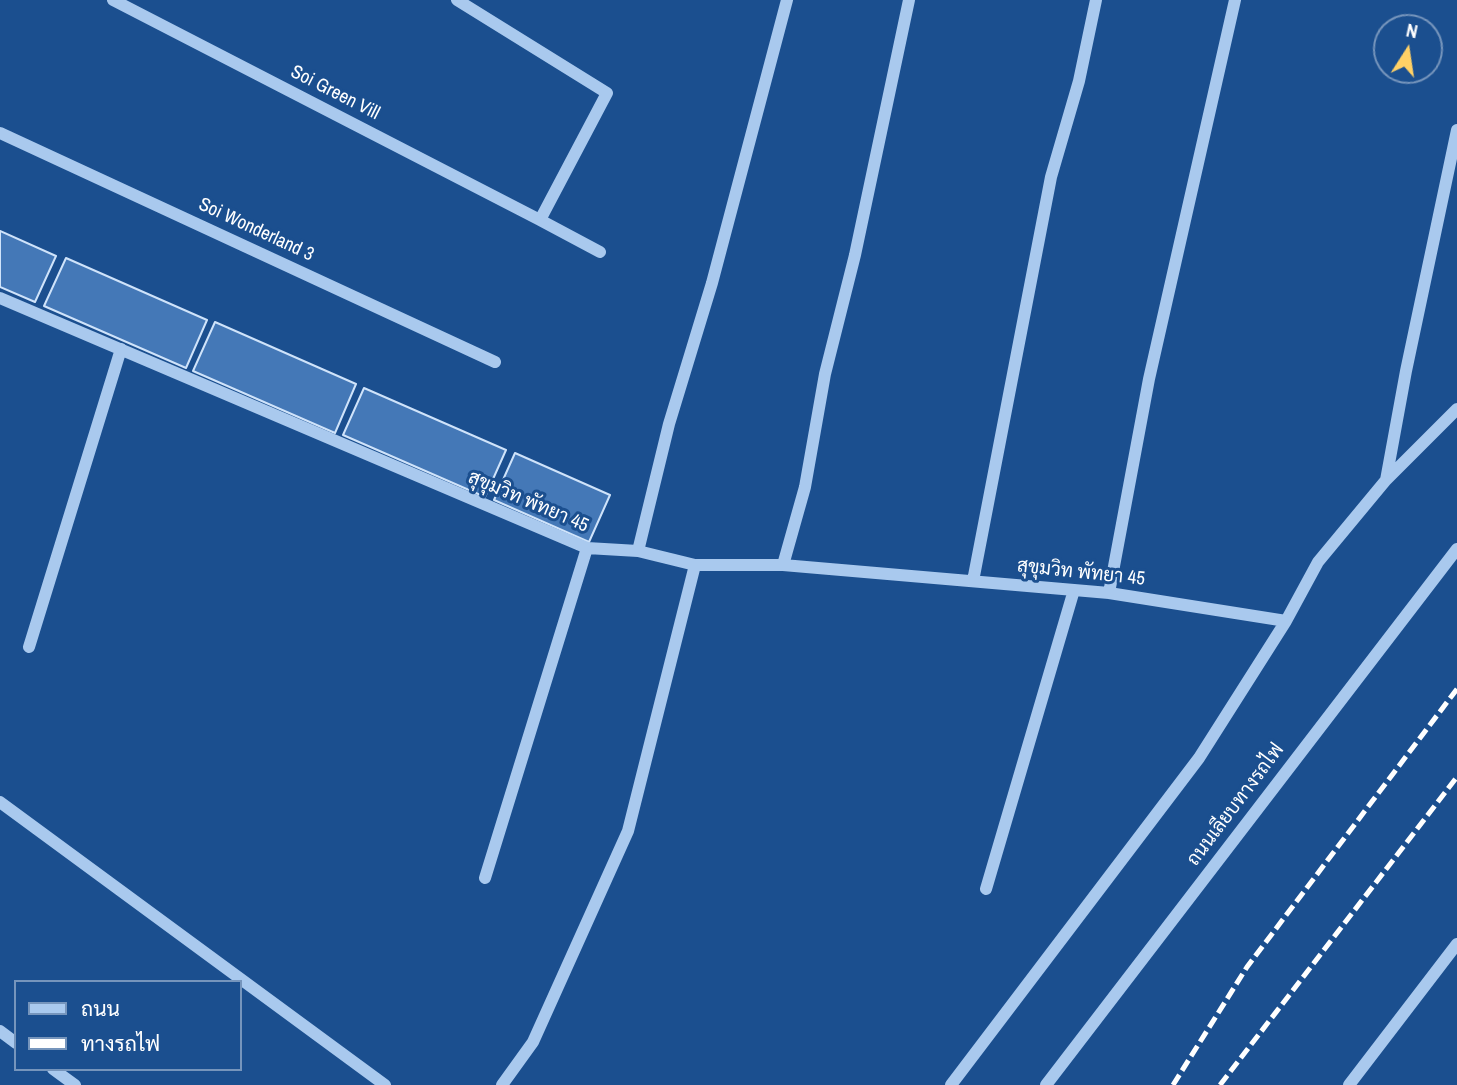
<!DOCTYPE html>
<html>
<head>
<meta charset="utf-8">
<style>
	body { margin:0 }
	#map { position:relative; width:1457px; height:1085px; overflow:hidden; background:#1b4f8f; font-family:"Archivo Narrow",Sarabun,sans-serif }
	canvas { display:block }
	.legend { position:absolute; left:14px; top:980px; width:228px; height:91px; box-sizing:border-box; background:#1b4f8f; border:2px solid #7695bc; margin:0; padding:9px 12px; list-style:none; font-size:21px; color:#fff }
	.legend li { display:flex; align-items:center; gap:14px; height:35px }
	.legend b { width:35px; border:2px solid #7695bc }
	.north { position:absolute; left:1373px; top:14px; width:70px; height:70px; box-sizing:border-box; background:#1b4f8f; border:2px solid #7695bc; border-radius:50%; rotate:12deg; font-size:19px; font-weight:700; line-height:28px; text-align:center; color:#fff }
	.north::after { content:''; display:block; margin:auto; width:24px; height:32px; background:#ffd166; clip-path:polygon(50% 0,100% 100%,50% 72%,0 100%) }
</style>
</head>
<body>
<div id="map">
<canvas width="1457" height="1085"></canvas>
<ul class="legend">
<li><b style="height:9px;background:#a9c9ee"></b>ถนน</li>
<li><b style="height:9px;background:#fff"></b>ทางรถไฟ</li>
</ul>
<div class="north">N</div>
</div>
<script>
const c = document.querySelector('canvas').getContext('2d');
c.lineJoin = 'round';
function fill(path, color) { c.fillStyle = color; c.fill(path, 'evenodd'); }
const toPath = rows => new Path2D(rows.map(r => 'M' + r).join(''));
function strokePath(path, color, width, dash) { c.strokeStyle = color; c.lineWidth = width; c.lineCap = dash ? 'butt' : 'round'; c.setLineDash(dash || []); c.stroke(path); }
function drawText(font, color, halo, rows, align = 'center') {
  c.font = font + ' "Archivo Narrow",Sarabun,sans-serif'; c.lineWidth = 6; c.setLineDash([]); c.textBaseline = 'middle'; c.strokeStyle = halo; c.fillStyle = color; for (const [text, x, y, turn = 0] of rows) {
    c.save(); c.translate(x, y); c.rotate((+turn || 0) * Math.PI / 180); c.textAlign = isNaN(turn) ? turn : align; if (halo) c.strokeText(text, 0, 0); c.fillText(text, 0, 0); c.restore();
  }
}
const building = toPath([
	[0,231,56,256,35,302,0,287,0,231],
	[66,258,207,320,186,368,44,306,66,258],
	[215,322,356,384,335,433,193,371,215,322],
	[364,388,506,450,485,497,343,435,364,388],
	[515,453,610,495,589,542,494,500,515,453]
]);
fill(building, '#4478b7');
strokePath(building, '#cfe3fa', 2);
strokePath(toPath([
	[113,0,540,220,607,93,457,0],
	[0,133,495,362],
	[540,220,600,252],
	[0,298,587,548,638,551,695,565,783,565,1109,593,1286,621],
	[1386,480,1406,371,1457,130],
	[638,551,669,424,712,283,787,0],
	[783,565,805,487,825,374,855,255,909,0],
	[973,581,1051,177,1079,81,1096,0],
	[1109,593,1149,379,1235,0],
	[29,647,121,349],
	[0,802,385,1085],
	[485,878,587,548],
	[986,889,1074,590],
	[0,1031,16,1043],
	[53,1069,75,1085],
	[502,1085,533,1042,628,831,695,565],
	[951,1085,1199,758,1286,621,1318,562,1386,480,1457,409],
	[1046,1085,1457,549],
	[1349,1085,1457,944]
]), '#a9c9ee', 12);
strokePath(toPath([
	[1173,1085,1247,967,1457,689],
	[1220,1085,1457,777]
]), '#fff', 5, [12, 5]);
drawText('19px', '#fff', '#1b4f8f', [
	["Soi Green Vill",335,93,27],
	["Soi Wonderland 3",256,230,25],
	["สุขุมวิท พัทยา 45",528,502,23],
	["สุขุมวิท พัทยา 45",1081,573,6],
	["ถนนเลียบทางรถไฟ",1236,805,-53]
]);
</script>
</body>
</html>
